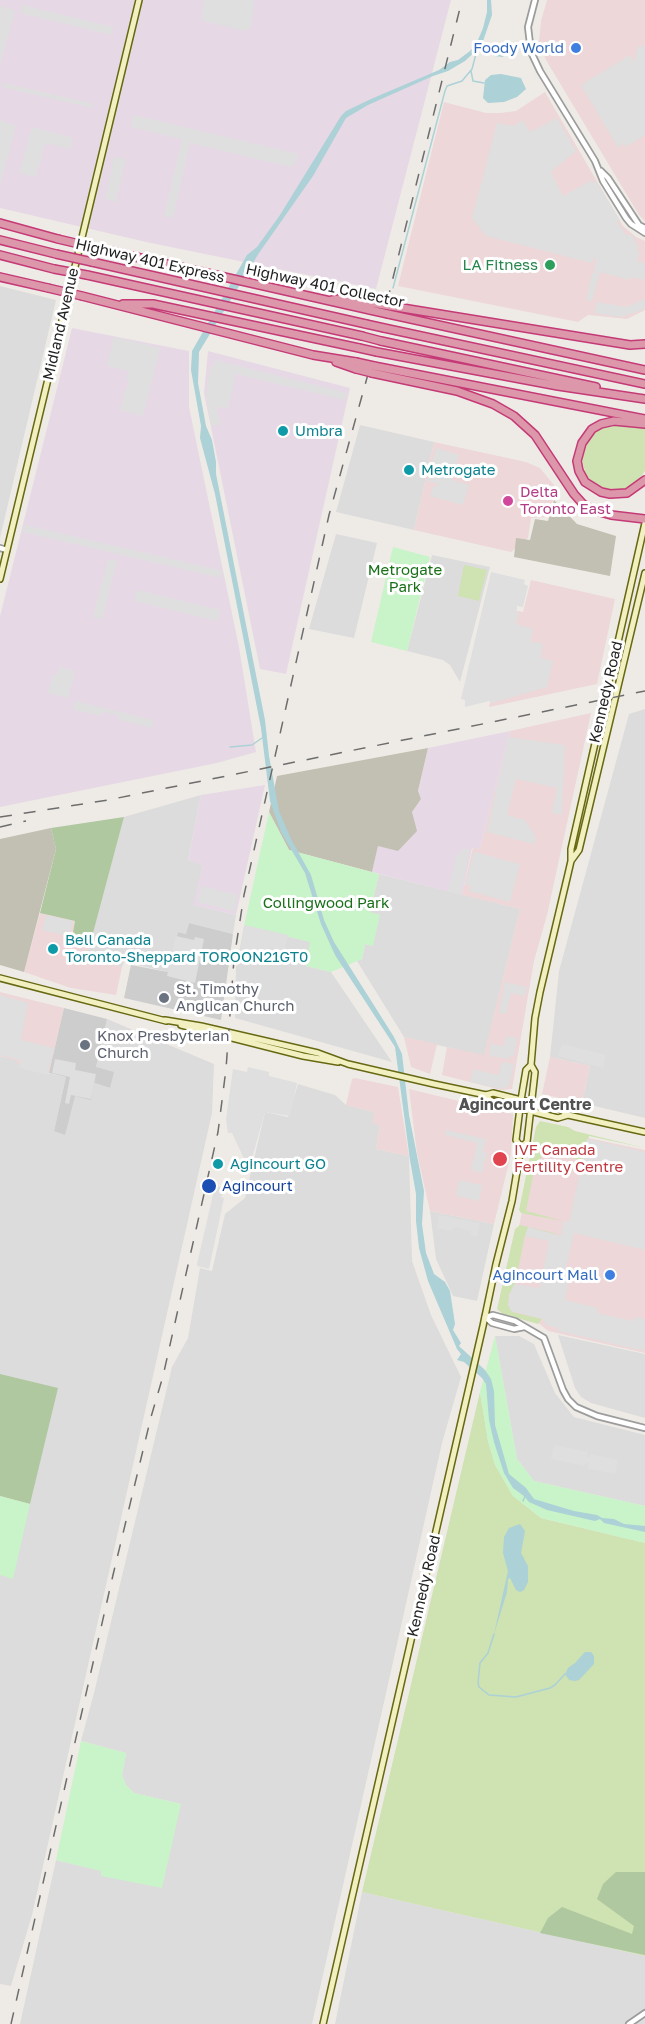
<!DOCTYPE html>
<html>
<head>
<meta charset="utf-8">
<style>
	body { margin:0 }
	canvas { display:block; background:#eeebe6 }
</style>
</head>
<body>
<canvas width="645" height="2024"></canvas>
<script>
const c = document.querySelector('canvas').getContext('2d');
c.lineJoin = 'round';
function fill(path, color) { c.fillStyle = color; c.fill(path, 'evenodd'); }
const toPath = rows => new Path2D(rows.map(r => 'M' + r).join(''));
function strokePath(path, color, width, dash) { c.strokeStyle = color; c.lineWidth = width; c.lineCap = dash ? 'butt' : 'round'; c.setLineDash(dash || []); c.stroke(path); }
function drawText(font, color, halo, rows, align = 'center') {
  c.font = font + ' "Golos Text",sans-serif'; c.lineWidth = 6; c.setLineDash([]); c.textBaseline = 'middle'; c.strokeStyle = halo; c.fillStyle = color; for (const [text, x, y, turn = 0] of rows) {
    c.save(); c.translate(x, y); c.rotate((+turn || 0) * Math.PI / 180); c.textAlign = isNaN(turn) ? turn : align; if (halo) c.strokeText(text, 0, 0); c.fillText(text, 0, 0); c.restore();
  }
}
fill(toPath([
	[0,286,56,300,0,538],
	[360,425,434,442,414,530,336,512],
	[336,534,377,543,354,638,309,629],
	[432,555,490,567,460,682,450,665,443,660,407,651],
	[645,709,645,1118,582,1103,590,1066,550,1057,559,971,629,714],
	[201,795,188,860,203,865,194,905,236,915,233,934,189,923,186,934,178,932,168,972,124,962,122,967,86,958,124,817],
	[379,874,520,909,484,1056,404,1037,357,961,362,959,365,944,373,946,370,912],
	[244,926,311,942,306,966,331,972,392,1062,235,1018,236,968],
	[107,1019,214,1064,212,1113,32,1915,11,1986,0,1984,0,1056,17,1060,21,1068,66,1077,54,1131,75,1096,93,1083,110,1088,96,1067],
	[298,1084,335,1095,346,1105,374,1112,380,1126,376,1149,409,1156,412,1261,431,1315,461,1377,442,1443,312,2024,20,2024,56,1860,102,1871,101,1875,181,1804,134,1793,126,1785,122,1775,126,1753,81,1741,94,1693,172,1367,188,1338,200,1268,212,1271,225,1214,245,1198,265,1112,288,1117],
	[430,1211,494,1224,477,1301,453,1296,436,1259],
	[558,1335,645,1354,645,1418,591,1403,581,1397,575,1388],
	[495,1336,519,1336,534,1344,555,1393,574,1417,645,1435,645,1506,534,1481,517,1459],
	[362,1892,645,1956,645,2024,335,2024]
]), '#dddcdc');
fill(toPath([
	[547,0,645,0,645,221,639,215,546,60,539,42,541,21],
	[545,92,623,226,636,237,645,241,645,310,627,319,588,315,578,322,398,286,444,102,486,113,500,113,516,111],
	[434,442,526,462,540,468,558,490,545,517,531,518,528,538,511,552,414,530],
	[531,580,615,599,597,684,489,707,509,609,523,612],
	[591,713,547,915,534,961,512,1089,501,1090,442,1075,447,1047,484,1055,520,909,462,895,473,847,480,849,510,731],
	[40,913,75,921,71,944,89,948,86,958,122,967,116,995,71,988,24,972],
	[0,992,64,1008,49,1073,21,1068,16,1060,0,1056],
	[404,1037,437,1044,430,1074,411,1067],
	[550,1057,590,1066,582,1103,542,1094],
	[355,1078,398,1087,409,1156,376,1149,380,1126,372,1123,374,1112,346,1105,352,1079],
	[409,1089,513,1114,511,1154,494,1224,430,1211,417,1153],
	[540,1128,645,1150,645,1353,548,1331,535,1320,501,1310]
]), '#edd7d8');
fill(toPath([
	[0,0,451,0,376,289,146,242,0,208],
	[72,328,189,351,189,407,239,647,256,752,217,763,0,807,0,616],
	[208,351,350,388,286,674,260,669,204,393],
	[510,731,480,849,472,848,462,895,372,872,378,846,412,812,421,799,418,792,428,748],
	[265,785,236,915,193,905,203,866,188,860,201,795]
]), '#e6d9e5');
fill(toPath([
	[189,923,233,934,221,1020,124,998,131,965,168,972,178,932,186,934],
	[64,1008,107,1019,96,1067,114,1072,110,1088,94,1083,91,1100,75,1096,65,1135,54,1131,66,1077,49,1073]
]), '#cdcdcd');
fill(toPath([
	[554,500,577,524,616,536,610,576,514,557,516,538,530,540,535,519,548,521],
	[428,748,418,791,421,799,412,812,417,831,398,851,378,846,372,872,289,850,269,812,277,776],
	[51,828,56,849,24,972,0,965,0,839]
]), '#c2c0b2');
fill(toPath([
	[632,424,645,427,645,471,637,482,626,491,613,492,596,486,586,475,582,460,589,437,598,429,612,425],
	[464,565,487,570,479,601,458,596],
	[540,1121,568,1127,575,1131,645,1148,589,1136,584,1158,581,1160,551,1154,543,1150,539,1165,535,1165,526,1211,563,1221,521,1213,519,1210,536,1127],
	[520,1225,561,1235,530,1230,525,1235,513,1293,509,1293,508,1305,512,1307,512,1312,542,1319,538,1324,503,1314,497,1309,515,1229],
	[480,1392,488,1441,495,1465,513,1496,541,1518,645,1543,645,1956,362,1892]
]), '#cee2b2');
fill(toPath([
	[124,817,89,948,71,944,75,921,40,913,56,849,51,828],
	[0,1374,58,1388,30,1504,0,1496],
	[616,1872,645,1872,645,1955,540,1933,548,1918,562,1907,632,1934,634,1926,597,1899,603,1884]
]), '#afc8a0');
fill(toPath([
	[393,547,430,557,407,651,371,642],
	[269,812,289,850,379,874,370,912,380,915,373,946,365,944,362,959,331,972,306,966,310,942,244,926],
	[495,1336,517,1459,534,1481,645,1506,645,1543,541,1518,513,1496,495,1465,488,1441,480,1392],
	[0,1496,30,1504,13,1579,0,1575],
	[81,1741,126,1753,122,1775,126,1785,134,1793,181,1804,162,1888,101,1876,101,1871,56,1860]
]), '#c9f3c8');
fill(toPath([
	[204,0,254,0,251,27,245,31,201,20],
	[22,5,113,27,112,35,20,13],
	[0,6,15,10,0,65],
	[645,42,645,135,626,147,624,143,618,148,581,85,630,55,634,63,638,46,642,47],
	[3,83,94,104,93,108,2,87],
	[133,115,298,154,295,165,292,165,291,167,190,143,173,218,164,216,182,139,131,127],
	[557,118,576,151,551,172,563,196,592,180,593,183,596,181,620,220,617,222,627,236,631,234,636,240,633,243,638,244,637,251,640,252,637,261,645,263,645,280,630,277,629,280,600,272,592,301,586,300,592,273,594,274,596,258,594,258,592,263,486,236,472,218,497,123,513,126,523,120,530,132],
	[0,120,16,126,0,185],
	[32,127,73,138,70,149,45,143,36,177,19,173],
	[114,157,126,159,116,202,105,199],
	[645,299,645,308,643,310,620,317,594,313,597,302,626,307],
	[114,337,160,348,143,416,120,410,129,380,126,379,128,371,107,366],
	[215,360,347,393,345,400,236,374,228,408,216,407,221,425,211,426,206,394,211,366,214,366],
	[436,448,459,455,452,480,469,485,463,505,430,496,433,486,436,487,438,484,427,481],
	[25,525,223,571,221,578,23,532],
	[108,559,117,561,102,619,93,617],
	[491,572,525,580,524,584,528,586,523,607,517,606,517,610,510,610,519,612,516,624,533,629,530,641,543,644,541,658,553,661,547,687,492,703,489,701,465,707,465,700,461,699],
	[136,590,221,610,218,621,134,601],
	[59,667,75,671,68,698,48,693,53,674,57,675],
	[75,701,153,720,152,728,119,720,119,716,103,712,102,716,73,710],
	[508,737,565,745,562,815,552,813,557,788,516,779,507,815,525,820,536,837,534,844,487,832],
	[462,848,470,850,460,895,448,892,457,853,461,854],
	[474,852,520,864,510,902,469,891,471,886,465,884],
	[201,886,238,895,234,911,197,902],
	[46,915,73,921,69,936,42,930],
	[245,925,288,935,283,958,273,956,275,949,269,947,267,954,240,950],
	[176,936,194,940,195,937,204,939,195,983,167,976],
	[505,982,527,987,525,996,511,993,506,1014,499,1013],
	[0,995,28,1003,21,1040,54,1048,47,1075,19,1068,21,1060,0,1055],
	[506,1036,517,1038,514,1056,510,1056,509,1059,489,1056,490,1044,504,1046],
	[562,1044,606,1055,603,1068,558,1056],
	[55,1059,76,1063,75,1070,96,1074,91,1099,71,1095,69,1104,65,1103,70,1077,52,1073],
	[502,1062,514,1064,509,1086,501,1089,470,1082,473,1069,498,1075],
	[248,1067,269,1072,269,1076,297,1083,290,1116,265,1112,250,1165,247,1165,232,1133,228,1133,226,1119,233,1069,247,1072],
	[446,1130,486,1139,483,1152,487,1153,482,1173,471,1170,477,1143,445,1135],
	[587,1139,645,1152,645,1250,574,1233,566,1268,571,1270,565,1300,598,1308,597,1313,633,1321,635,1317,645,1319,645,1351,558,1331,558,1328,546,1325,543,1319,511,1311,508,1305,510,1293,514,1284,540,1288,549,1241,525,1236,528,1227,561,1236,563,1221,569,1222],
	[459,1180,482,1185,479,1201,456,1196],
	[215,1186,221,1187,224,1191,221,1197,224,1198,209,1269,197,1266,197,1264],
	[439,1215,480,1223,477,1237,470,1235,471,1231,454,1227,452,1231,437,1228],
	[554,1445,588,1452,587,1457,589,1458,590,1454,618,1460,615,1474,587,1468,588,1463,586,1463,584,1466,551,1459]
]), '#dfdfdf');
fill(toPath([
	[487,0,491,0,492,15,482,44,492,52,504,55,503,57,494,56,480,47,465,61,448,71,433,76,368,105,346,118,313,176,259,253,199,352,198,383,206,426,212,440,216,462,216,474,265,720,269,756,279,811,291,839,311,875,324,920,334,942,394,1037,402,1054,409,1115,424,1191,422,1224,426,1253,434,1274,445,1282,450,1291,455,1324,453,1330,461,1343,459,1346,485,1370,491,1379,494,1391,495,1425,509,1474,526,1488,534,1499,574,1511,597,1515,602,1518,614,1519,624,1524,645,1526,645,1532,604,1523,600,1519,595,1521,547,1510,529,1502,524,1496,513,1488,504,1473,494,1442,489,1420,486,1384,482,1378,464,1362,457,1360,461,1354,457,1349,428,1281,419,1248,416,1221,416,1194,410,1160,395,1047,335,955,321,924,305,873,281,832,270,801,261,728,215,494,200,438,201,426,191,370,192,351,247,255,257,247,280,215,341,116,346,111,371,99,439,70,450,62,458,60,470,51,478,40,483,28,487,12],
	[501,74,521,78,526,89,517,97,504,102,488,103,483,98,485,80,491,75],
	[520,1524,525,1531,521,1553,528,1566,528,1582,524,1590,520,1592,516,1590,510,1578,508,1579,507,1592,494,1634,508,1571,503,1553,504,1537,509,1528],
	[585,1652,591,1652,594,1656,594,1664,579,1680,575,1681,569,1680,565,1674,568,1668,575,1663]
]), '#acd1d6');
strokePath(toPath([
	[471,71,473,81,484,83],
	[393,288,445,91,447,86,462,81,472,69,477,50],
	[230,747,252,745,262,738],
	[523,1501,525,1496],
	[494,1634,488,1653,480,1663,478,1682,479,1687,489,1695,516,1697,550,1688,555,1685,565,1674]
]), '#acd1d6', 1.5);
const tertiary = toPath([
	[535,0,528,27,531,52,540,71,595,161,603,181,626,218,631,224,645,233],
	[601,171,608,178,639,225,645,228],
	[0,548,7,550],
	[485,1317,493,1315,515,1321,544,1338,563,1390,568,1399,576,1407,597,1416,645,1428],
	[485,1317,492,1323,514,1329,524,1327],
	[629,2024,645,2013]
]);
const secondary = toPath([
	[0,579,139,0],
	[571,860,571,849,645,523],
	[0,978,166,1021],
	[165,1020,201,1026,318,1053,348,1064,434,1084,486,1095,493,1093,521,1100,560,1109,568,1115,645,1132],
	[181,1025,303,1056,338,1062],
	[486,1095,491,1101,558,1118,568,1115],
	[521,1147,527,1142,535,1072,531,1065],
	[323,2024,483,1326,496,1264,512,1201,521,1147,516,1140,521,1100,526,1070,531,1065,535,1018,540,992,568,874,571,861,579,850,645,573]
]);
const motorway = toPath([
	[0,223,58,239],
	[0,240,56,254],
	[96,248,370,310],
	[0,255,54,269],
	[92,262,366,324],
	[87,275,362,336],
	[0,277,48,288],
	[82,296,313,355,356,362],
	[332,300,346,298,371,303],
	[123,304,153,304,359,348],
	[390,306,630,345,645,344],
	[388,314,645,370],
	[384,328,645,384],
	[381,341,596,387],
	[377,352,558,386,645,399],
	[336,362,356,369],
	[374,366,645,419],
	[372,373,457,391,493,404,514,416,535,435,574,494,583,504,593,510,611,515,645,519],
	[645,424,614,421,601,424,592,429,582,443,577,461,579,471,585,482,601,492,610,494,627,493,645,480]
]);
strokePath(tertiary, '#9c9c9c', 8);
strokePath(secondary, '#676912', 8);
strokePath(motorway, '#c53a76', 10);
strokePath(tertiary, '#fff', 4.5);
strokePath(secondary, '#f2f0c0', 5);
strokePath(motorway, '#dc97aa', 7);
strokePath(toPath([
	[387,302,462,0],
	[0,817,108,800,645,691],
	[0,827,26,821],
	[11,2024,113,1575,151,1417,163,1376,218,1132,226,1069,234,959,244,895,329,515,370,367]
]), '#6d6d6d', 1.5, [12, 12]);
const motorwayBridge = toPath([
	[58,239,96,248],
	[56,254,92,262],
	[54,269,87,275],
	[48,288,82,296],
	[371,303,390,306],
	[370,310,388,314],
	[366,324,384,328],
	[362,336,381,341],
	[359,348,377,352],
	[356,362,374,366],
	[356,369,372,373]
]);
strokePath(motorwayBridge, '#c53a76', 10, []);
strokePath(motorwayBridge, '#dc97aa', 7);
for (const [x, y, r, color] of [
	[576,48,6,"#3f7fe0"],
	[550,265,6,"#2e9e5b"],
	[283,431,6,"#0f9aa8"],
	[409,470,6,"#0f9aa8"],
	[508,501,6,"#d1479c"],
	[53,949,6,"#0f9aa8"],
	[164,998,6,"#6b7280"],
	[85,1045,6,"#6b7280"],
	[500,1159,8,"#e0444e"],
	[218,1164,6,"#0f9aa8"],
	[209,1186,8,"#1a4fb4"],
	[610,1275,6,"#3f7fe0"]
]) { const dot = new Path2D(); dot.arc(x, y, r, 0, 2 * Math.PI); c.fillStyle = color; c.fill(dot); strokePath(dot, '#fff', 2); }
drawText('15px', '#366cbe', '#fff', [
	["Foody World",564,48],
	["Agincourt Mall",598,1275]
], 'right');
drawText('15px', '#1f1f1f', '#fff', [
	["Highway 401 Express",150,261,13],
	["Highway 401 Collector",325,286,12],
	["Midland Avenue",61,324,-77],
	["Kennedy Road",606,692,-77],
	["Kennedy Road",424,1586,-77]
]);
drawText('15px', '#27864d', '#fff', [
	["LA Fitness",538,265]
], 'right');
drawText('15px', '#0d838f', '#fff', [
	["Umbra",295,431],
	["Metrogate",421,470],
	["Bell Canada",65,940],
	["Toronto-Sheppard TOROON21GT0",65,957],
	["Agincourt GO",230,1164]
], 'left');
drawText('15px', '#b23c85', '#fff', [
	["Delta",520,492],
	["Toronto East",520,509]
], 'left');
drawText('15px', '#197019', '#fff', [
	["Metrogate",405,570],
	["Park",405,587],
	["Collingwood Park",326,903]
]);
drawText('15px', '#5b616d', '#fff', [
	["St. Timothy",176,989],
	["Anglican Church",176,1006],
	["Knox Presbyterian",97,1036],
	["Church",97,1053]
], 'left');
drawText('15px', '#be3a42', '#fff', [
	["IVF Canada",514,1150],
	["Fertility Centre",514,1167]
], 'left');
drawText('15px', '#164399', '#fff', [
	["Agincourt",222,1186]
], 'left');
drawText('bold 16px', '#525252', '#fff', [
	["Agincourt Centre",525,1105]
]);
</script>
</body>
</html>
